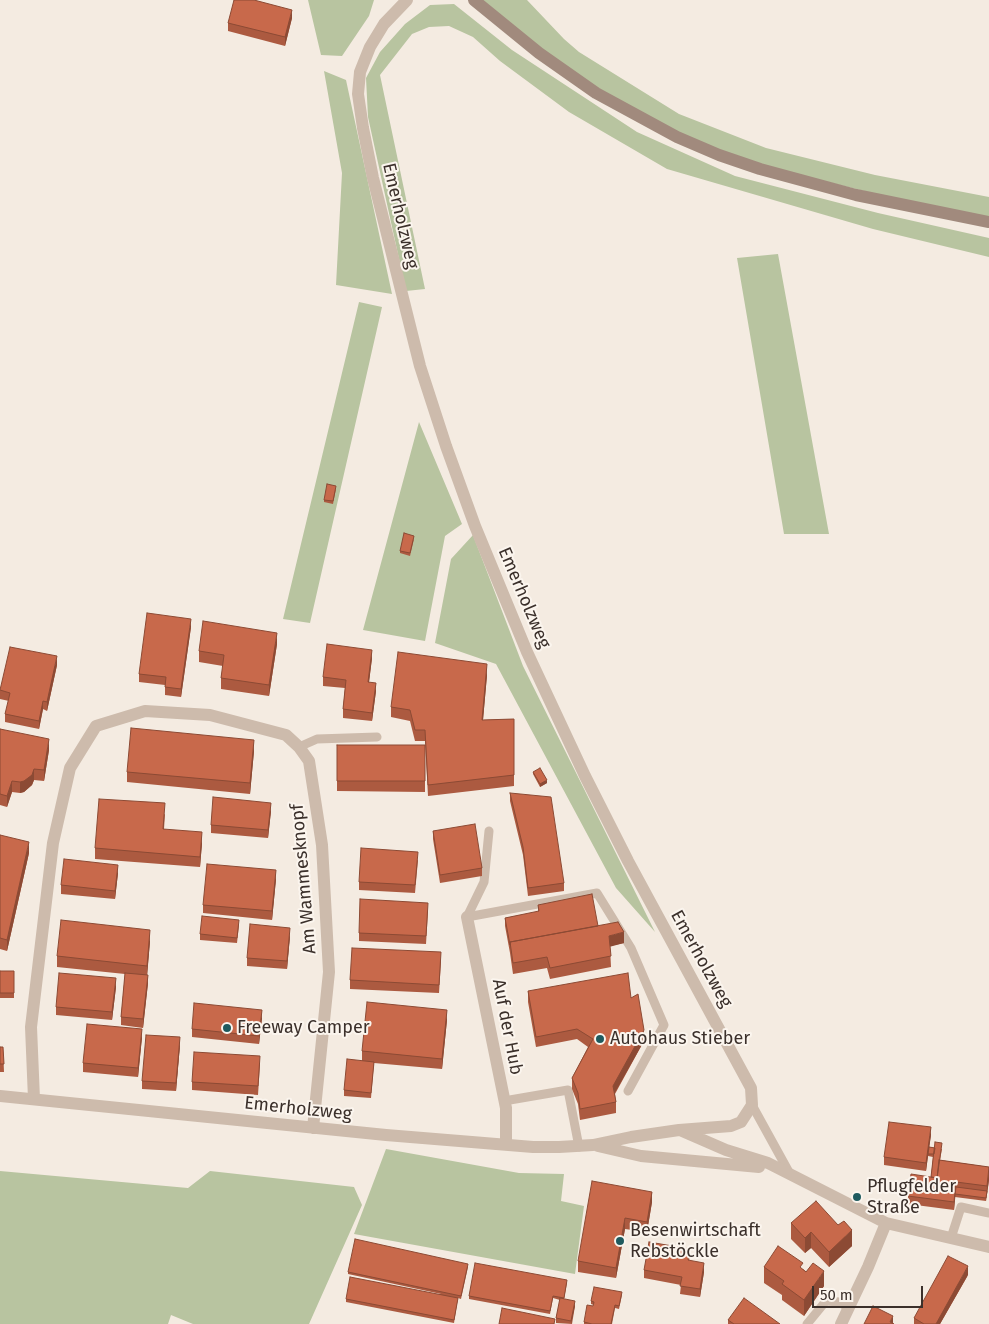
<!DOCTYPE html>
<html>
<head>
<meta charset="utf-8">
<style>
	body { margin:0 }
	#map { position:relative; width:989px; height:1324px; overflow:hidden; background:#f4ebe1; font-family:"Fira Sans",sans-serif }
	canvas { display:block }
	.scale { position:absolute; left:812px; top:1286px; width:111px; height:22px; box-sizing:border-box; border:2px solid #3b302b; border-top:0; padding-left:6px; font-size:15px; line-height:18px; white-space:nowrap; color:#3b302b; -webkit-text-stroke:4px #fbf5ee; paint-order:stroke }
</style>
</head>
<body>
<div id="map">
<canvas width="989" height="1324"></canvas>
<div class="scale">50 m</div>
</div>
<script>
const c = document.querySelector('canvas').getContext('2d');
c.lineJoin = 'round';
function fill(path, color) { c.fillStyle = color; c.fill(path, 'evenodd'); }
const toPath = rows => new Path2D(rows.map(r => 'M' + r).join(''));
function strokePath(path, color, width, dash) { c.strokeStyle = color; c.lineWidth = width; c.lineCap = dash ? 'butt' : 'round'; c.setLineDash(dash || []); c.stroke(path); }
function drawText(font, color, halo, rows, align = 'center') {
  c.font = font + ' "Fira Sans",sans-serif'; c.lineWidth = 4; c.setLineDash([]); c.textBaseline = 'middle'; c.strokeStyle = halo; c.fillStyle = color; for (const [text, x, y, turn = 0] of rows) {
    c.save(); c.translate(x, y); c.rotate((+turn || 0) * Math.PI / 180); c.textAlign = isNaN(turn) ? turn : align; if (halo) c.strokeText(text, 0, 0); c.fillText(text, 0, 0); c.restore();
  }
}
fill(toPath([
	[308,0,374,0,369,16,342,56,321,55],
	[474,0,527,0,564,39,579,52,679,114,766,148,875,175,989,197,989,222,719,155,596,93],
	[454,4,512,50,637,132,735,176,878,213,989,238,989,257,873,229,667,169,569,112,500,61,473,37,449,26,429,27,412,34,380,75,425,289,406,291,368,117,366,78,380,52,405,24,430,5],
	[324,71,346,80,392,294,336,285,342,173],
	[778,254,829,534,784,534,737,258],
	[359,302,382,307,310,623,283,619],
	[419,422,462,524,445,536,425,641,363,630],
	[473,535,523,666,655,932,616,888,496,664,435,643,451,559],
	[386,1149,519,1173,564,1174,561,1201,584,1206,575,1274,354,1234],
	[0,1171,188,1188,210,1171,354,1187,362,1205,309,1324,193,1324,171,1315,168,1324,0,1324]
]), '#b8c4a0');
strokePath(toPath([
	[299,747,317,739,377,737],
	[489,831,484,882,467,917,597,893,631,948,664,1025,628,1091],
	[504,1101,568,1090,579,1147],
	[752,1105,790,1174],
	[951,1238,961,1207,989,1213],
	[807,1324,826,1301,839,1302,849,1308]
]), '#cdbbac', 9);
strokePath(toPath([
	[467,917,506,1108,506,1144],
	[0,1096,386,1135,533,1147,559,1147,593,1145,631,1137,679,1130,731,1126,741,1122,752,1105,751,1088,628,861,585,776,527,652,475,526,446,446,420,366,373,178,363,128,358,94,360,72,370,47,384,24,407,0],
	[34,1099,31,1027,53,843,70,768,96,726,145,711,210,715,286,735,299,747,309,761,322,845,329,972,313,1128],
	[680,1130,726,1150,768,1163,886,1223,989,1247],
	[598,1146,641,1156,759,1167],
	[841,1324,868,1267,886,1223]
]), '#cdbbac', 12);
strokePath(toPath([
	[474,0,539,53,596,93,677,137,719,155,760,169,856,195,989,222]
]), '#a18a7d', 12);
fill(toPath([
	[292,18,285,46,228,31,228,23],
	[336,489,333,504,324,502,324,500],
	[414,539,410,556,400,553,400,551],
	[191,627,181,697,165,695,165,685,139,682,139,674],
	[277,644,269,696,221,689,221,678,223,666,199,662,199,651],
	[372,658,369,682,376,691,372,721,343,718,343,709,345,688,323,686,323,677],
	[57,665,47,711,43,709,39,729,5,722,5,714,9,701,0,699,0,690],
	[487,675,483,720,514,719,514,786,428,796,425,741,415,741,410,721,391,717,391,707],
	[0,729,49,750,44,781,34,780,32,785,24,792,20,793,12,792,7,807,0,805],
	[337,745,425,745,425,792,337,791],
	[254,751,250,794,127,782,127,772],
	[533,772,547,783,540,787,533,774],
	[510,793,564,883,564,891,528,896,523,855,510,801],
	[271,811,268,838,211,833,211,825],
	[165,814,164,829,202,843,200,867,95,859,95,848],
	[433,831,482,868,482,876,440,883,433,839],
	[0,835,29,853,7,951,0,949],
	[418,860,415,893,359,890,359,882],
	[118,873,115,899,61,894,61,885],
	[276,879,272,920,203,913,203,905],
	[538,905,598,926,624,943,610,946,611,967,550,979,547,968,513,974,510,953,505,926,505,918,538,912],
	[428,911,426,944,359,941,359,933],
	[239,925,237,943,200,940,200,934],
	[290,936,287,969,247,966,247,958],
	[150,941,147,975,148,983,143,1028,121,1025,121,1017,125,974,57,967,57,956],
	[441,961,439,993,350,989,350,980],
	[0,971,14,971,14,998,0,998],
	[116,987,112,1020,56,1015,56,1007],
	[528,991,631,998,644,1041,615,1094,616,1102,616,1113,580,1120,578,1104,572,1089,572,1078,588,1047,577,1039,536,1047,528,1002],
	[262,1018,259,1044,192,1037,192,1029],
	[447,1020,442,1069,374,1063,371,1098,344,1096,344,1090,362,1061,362,1051],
	[142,1037,138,1077,83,1072,83,1063],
	[180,1045,176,1091,142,1089,142,1081],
	[0,1047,3,1047,4,1072,0,1072],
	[260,1064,258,1095,192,1090,192,1082],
	[931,1135,929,1147,942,1149,940,1160,989,1167,989,1180,986,1201,955,1197,954,1210,908,1204,908,1196,931,1177,933,1157,928,1156,928,1155,926,1171,884,1165,884,1157],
	[652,1192,652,1202,647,1232,625,1229,616,1278,578,1272,578,1261],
	[791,1223,838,1225,852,1246,829,1267,811,1248,805,1253,791,1239],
	[690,1257,689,1261,704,1272,700,1297,680,1294,681,1285,644,1278,644,1270],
	[468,1267,461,1299,458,1298,454,1323,346,1302,346,1299,441,1294,348,1274,348,1272],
	[764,1267,803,1269,824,1286,804,1316,782,1300,782,1295,764,1283],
	[968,1275,940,1324,914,1324,914,1318],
	[567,1283,564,1299,575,1306,572,1324,556,1323,556,1318,560,1300,553,1298,550,1314,469,1299,469,1296],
	[622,1295,619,1309,615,1308,612,1324,584,1324,584,1322,593,1306,594,1305,591,1304,591,1301],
	[728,1320,780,1324,728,1324]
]), '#ac5a40');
fill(toPath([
	[292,10,292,18,285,46,285,37],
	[191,619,191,627,181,697,181,689],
	[277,633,277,644,269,696,269,685],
	[372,650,372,658,368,690,368,682],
	[57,656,57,665,47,711,47,702],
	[487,664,487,675,482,731,482,720],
	[376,683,376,691,372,721,372,713],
	[43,701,43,709,39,729,39,721],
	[49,739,49,750,44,781,44,770],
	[254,740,254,751,250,794,250,783],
	[34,769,34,780,32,785,24,792,20,793,20,782],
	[547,780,547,783,540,787,540,784],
	[12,781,12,792,7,807,7,796],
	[271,803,271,811,268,838,268,830],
	[202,832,202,843,200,867,200,857],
	[29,842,29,853,7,951,7,940],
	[118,865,118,873,115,899,115,891],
	[276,870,276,879,272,920,272,911],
	[290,928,290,936,287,969,287,961],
	[150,930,150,941,147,977,147,966],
	[624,932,624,943,609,947,609,936],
	[148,975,148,983,143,1028,143,1019],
	[116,978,116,987,112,1020,112,1012],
	[262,1010,262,1018,259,1044,259,1036],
	[447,1010,447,1020,442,1069,442,1059],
	[142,1029,142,1037,138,1077,138,1068],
	[644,1030,644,1041,613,1096,613,1086],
	[180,1037,180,1045,176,1091,176,1083],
	[931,1127,931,1135,926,1171,926,1163],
	[989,1171,989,1180,986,1201,987,1186],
	[956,1182,956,1190,954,1210,954,1202],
	[652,1192,652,1202,647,1232,647,1222],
	[625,1218,625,1229,616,1278,616,1268],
	[852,1230,852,1246,829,1267,829,1252],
	[811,1232,811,1248,805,1253,805,1238],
	[704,1263,704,1272,700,1297,700,1289],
	[968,1266,968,1275,940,1324,936,1324],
	[824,1271,824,1286,804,1316,804,1300],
	[575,1301,575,1306,571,1324,571,1321],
	[893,1316,893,1324,890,1322]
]), '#8c4a34');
const building = toPath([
	[234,0,254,0,292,10,285,37,228,23,234,0],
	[327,484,336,486,333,501,324,500,327,484],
	[404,533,414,536,410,553,400,551,404,533],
	[147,613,191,619,181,689,165,687,166,677,139,674,147,613],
	[203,621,277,633,269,685,221,678,224,655,199,651,203,621],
	[327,644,372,650,368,682,376,683,372,713,343,709,346,680,323,677,327,644],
	[10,647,57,656,47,702,43,701,39,721,5,714,10,693,0,690,10,647],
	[398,652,487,664,482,720,514,719,514,775,428,785,425,730,415,730,410,710,391,707,398,652],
	[131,728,254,740,250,783,127,772,131,728],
	[0,729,49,739,44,770,34,769,32,775,24,781,20,782,12,781,7,796,0,794,0,729],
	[337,745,425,745,425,781,337,781,337,745],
	[540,768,547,780,540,784,533,772,540,768],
	[510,793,551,797,564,883,528,888,523,847,510,793],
	[213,797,271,803,268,830,211,825,213,797],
	[99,799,165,803,163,829,202,832,200,857,95,848,99,799],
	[475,824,482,868,440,875,433,831,475,824],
	[0,835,29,842,7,940,0,938,0,835],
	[361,848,418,852,415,885,359,882,361,848],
	[64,859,118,865,115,891,61,885,64,859],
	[207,864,276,870,272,911,203,905,207,864],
	[592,894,598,926,510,942,510,945,505,918,539,911,538,905,592,894],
	[360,899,428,903,426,936,359,933,360,899],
	[202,916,239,920,237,938,200,934,202,916],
	[61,920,150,930,147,966,57,956,61,920],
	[618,922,624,932,609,936,611,956,550,968,547,957,513,963,510,942,618,922],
	[250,924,290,928,287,961,247,958,250,924],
	[352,948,441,952,439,985,350,980,352,948],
	[0,971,14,971,14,993,0,993,0,971],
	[59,973,116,978,112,1012,56,1007,59,973],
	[125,973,148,975,143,1019,121,1017,125,973],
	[628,973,631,998,638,994,644,1030,613,1086,616,1102,580,1109,578,1093,572,1078,593,1039,577,1029,536,1037,528,991,628,973],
	[367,1002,447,1010,442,1059,362,1051,367,1002],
	[194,1003,262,1010,259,1036,192,1029,194,1003],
	[87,1024,142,1029,138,1068,83,1063,87,1024],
	[146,1035,180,1037,176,1083,142,1081,146,1035],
	[0,1047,3,1047,4,1064,0,1064,0,1047],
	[194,1052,260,1056,258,1086,192,1082,194,1052],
	[347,1059,374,1062,371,1093,344,1090,347,1059],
	[889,1122,931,1127,926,1163,884,1157,889,1122],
	[935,1142,942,1143,937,1178,931,1177,935,1142],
	[929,1147,935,1148,934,1154,928,1154,929,1147],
	[939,1160,989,1167,987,1186,956,1182,954,1202,908,1196,911,1174,937,1178,939,1160],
	[592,1181,652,1192,647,1222,625,1218,616,1268,578,1261,592,1181],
	[956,1187,987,1191,986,1198,955,1194,956,1187],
	[816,1201,838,1225,844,1221,852,1230,829,1252,811,1232,805,1238,791,1223,816,1201],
	[355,1239,468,1264,461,1296,348,1272,355,1239],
	[649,1242,690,1249,688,1260,704,1263,700,1289,680,1286,682,1277,644,1270,649,1242],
	[778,1246,803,1263,800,1267,806,1272,813,1263,824,1271,804,1300,782,1284,784,1281,764,1267,778,1246],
	[948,1256,968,1266,936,1324,924,1324,914,1318,948,1256],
	[475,1263,567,1280,564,1298,553,1296,550,1311,469,1296,475,1263],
	[350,1277,458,1298,454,1320,346,1299,350,1277],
	[594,1287,622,1292,619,1306,615,1305,611,1324,592,1324,584,1322,587,1305,593,1306,594,1302,591,1301,594,1287],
	[560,1298,575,1301,571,1321,556,1318,560,1298],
	[744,1298,780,1324,734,1324,728,1320,744,1298],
	[873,1306,893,1316,890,1322,894,1324,864,1324,873,1306],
	[502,1308,555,1319,554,1324,499,1324,502,1308]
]);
fill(building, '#c8694b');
strokePath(building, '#8c4a34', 1);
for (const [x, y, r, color] of [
	[227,1028,5,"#1f5a5e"],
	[600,1039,5,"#1f5a5e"],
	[857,1197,5,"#1f5a5e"],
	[620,1241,5,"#1f5a5e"]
]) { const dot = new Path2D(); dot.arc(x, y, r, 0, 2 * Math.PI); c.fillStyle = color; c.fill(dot); strokePath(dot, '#fbf5ee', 2); }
drawText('18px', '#3b302b', '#fbf5ee', [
	["Emerholzweg",400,216,77],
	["Emerholzweg",524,598,67],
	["Am Wammesknopf",304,879,-95],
	["Emerholzweg",701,959,61],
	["Auf der Hub",507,1027,79],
	["Emerholzweg",298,1109,6]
]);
drawText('18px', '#3b302b', '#fbf5ee', [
	["Freeway Camper",237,1028],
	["Autohaus Stieber",610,1039],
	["Pflugfelder",867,1187],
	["Straße",867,1208],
	["Besenwirtschaft",630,1231],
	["Rebstöckle",630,1252]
], 'left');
</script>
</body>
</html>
